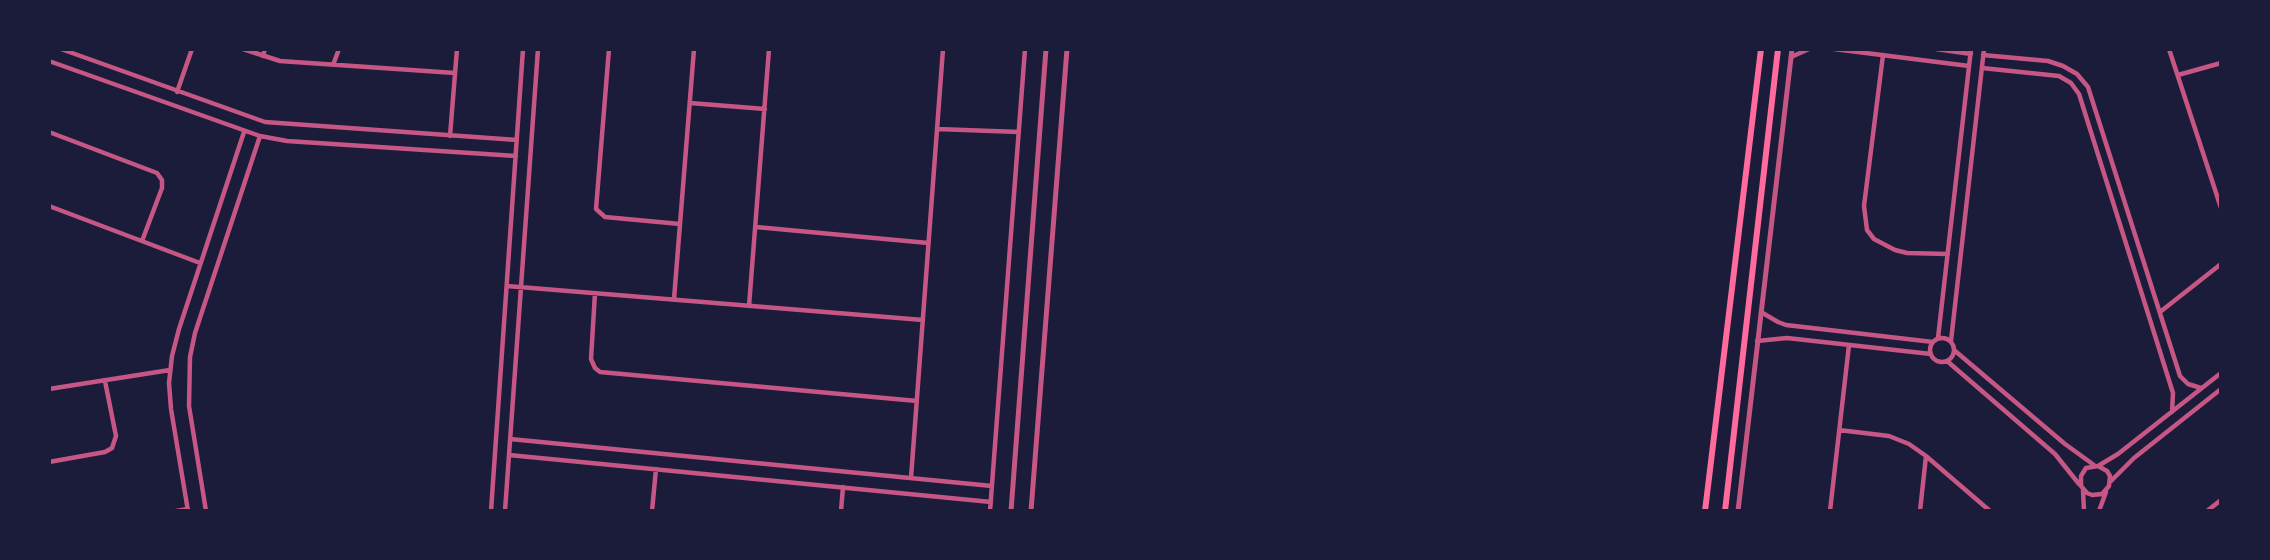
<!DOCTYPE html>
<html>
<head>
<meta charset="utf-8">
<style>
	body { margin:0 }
	#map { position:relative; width:2270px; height:560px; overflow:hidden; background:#1b1b3a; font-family:"DejaVu Sans",sans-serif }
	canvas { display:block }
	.frame { position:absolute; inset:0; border:51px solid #1b1b3a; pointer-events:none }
</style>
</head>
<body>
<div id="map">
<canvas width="2270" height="560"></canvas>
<div class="frame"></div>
</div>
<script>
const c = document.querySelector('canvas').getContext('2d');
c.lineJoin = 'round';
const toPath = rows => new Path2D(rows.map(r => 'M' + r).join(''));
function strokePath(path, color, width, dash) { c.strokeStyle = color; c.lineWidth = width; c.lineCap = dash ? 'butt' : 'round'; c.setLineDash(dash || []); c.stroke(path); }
strokePath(toPath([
	[61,49,265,122,517,140],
	[243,49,280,61,455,73],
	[609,49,596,209,605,217,680,224],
	[1834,49,1969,66],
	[1936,49,1971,54],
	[2169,49,2221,208],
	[1883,55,1864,206,1867,230,1874,239,1895,250,1907,253,1948,254],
	[1983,55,2048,61,2063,66,2077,74,2088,87,2180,376,2188,384,2201,388],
	[263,56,265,49],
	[1791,57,1809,49],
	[49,61,260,136,287,141,516,156],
	[333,65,339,49],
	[1982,68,2059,76,2071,83,2079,94,2173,393,2172,412],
	[2178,75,2221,63],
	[177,92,192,49],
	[690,103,765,109],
	[937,129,1019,132],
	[49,132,157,173,162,180,162,188,142,241],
	[450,136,457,49],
	[49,206,200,263],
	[756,227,928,243],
	[507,286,923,320],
	[595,293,591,359,595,368,600,372,917,401],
	[674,299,694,49],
	[749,306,769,49],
	[1761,312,1778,322,1786,325,1933,342],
	[2160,312,2221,264],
	'1930 350a12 12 0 1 1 24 0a12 12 0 1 1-24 0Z',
	[1938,338,1971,49],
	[1757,341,1787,338,1931,354],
	[1951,341,1984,49],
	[1954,350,2065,444,2094,465],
	[1947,361,2055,454,2079,484],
	[49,389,170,370],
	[1839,430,1889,436,1909,444,1926,456,1990,511],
	[510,439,992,486],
	[509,455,991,502],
	[49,462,105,452,112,448,116,436,105,381],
	[2098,466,2107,471,2110,476,2109,486,2102,494,2092,495,2087,493,2081,486,2081,476,2086,468,2098,466,2118,454,2221,373],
	[911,478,943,49],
	[2111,481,2134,458,2221,389],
	[2083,490,2084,511],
	[176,511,188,509],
	[188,511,171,409,169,383,172,356,179,329,244,132],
	[206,511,189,406,190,357,195,333,260,136],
	[491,511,523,49],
	[505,511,538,49],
	[652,511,656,469],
	[841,511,843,487],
	[990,511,1025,49],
	[1830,511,1849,345],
	[1920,511,1926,456],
	[2099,511,2106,492],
	[2207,511,2221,500]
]), '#c65784', 4.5);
strokePath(toPath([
	[1011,511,1046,49],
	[1031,511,1067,49],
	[1738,511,1792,49]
]), '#c65784', 5);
strokePath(toPath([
	[1705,511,1761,49],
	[1725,511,1778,49]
]), '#ff6b9d', 6);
</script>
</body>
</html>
